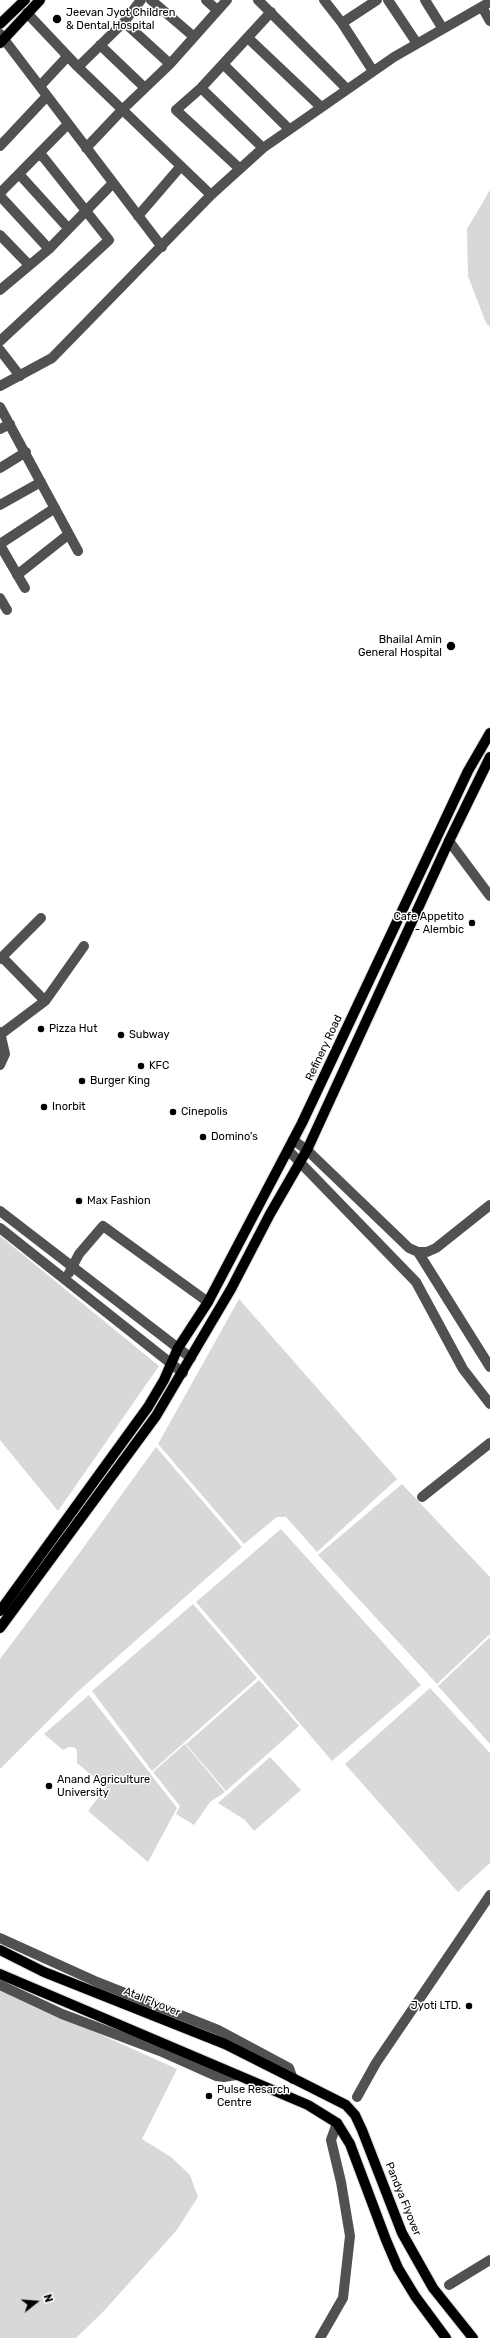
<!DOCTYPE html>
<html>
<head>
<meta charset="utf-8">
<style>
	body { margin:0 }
	#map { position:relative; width:490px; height:2338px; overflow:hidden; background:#fff; font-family:Rubik,sans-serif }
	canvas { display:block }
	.north { position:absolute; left:16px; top:2282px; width:40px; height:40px; -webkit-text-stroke:3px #fff; paint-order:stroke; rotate:73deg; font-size:11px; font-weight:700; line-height:16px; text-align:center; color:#000 }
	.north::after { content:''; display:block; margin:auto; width:14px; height:18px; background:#000; clip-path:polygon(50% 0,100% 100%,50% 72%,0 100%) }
</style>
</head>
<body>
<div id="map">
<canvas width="490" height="2338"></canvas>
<div class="north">N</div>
</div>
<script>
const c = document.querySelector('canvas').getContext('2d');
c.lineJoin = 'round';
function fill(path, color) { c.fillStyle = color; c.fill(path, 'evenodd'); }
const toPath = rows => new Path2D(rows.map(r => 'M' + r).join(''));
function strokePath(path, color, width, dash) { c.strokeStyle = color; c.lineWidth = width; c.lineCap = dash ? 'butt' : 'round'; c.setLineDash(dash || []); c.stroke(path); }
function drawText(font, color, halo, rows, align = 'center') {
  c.font = font + ' Rubik,sans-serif'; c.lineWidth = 3; c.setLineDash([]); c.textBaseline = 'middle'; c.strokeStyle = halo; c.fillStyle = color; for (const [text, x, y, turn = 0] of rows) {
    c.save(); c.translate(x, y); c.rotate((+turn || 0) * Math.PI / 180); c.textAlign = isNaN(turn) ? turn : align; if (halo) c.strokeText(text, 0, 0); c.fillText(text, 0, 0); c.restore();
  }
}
fill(toPath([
	[490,190,490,327,486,323,468,276,467,229],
	[0,1236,159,1366,58,1511,0,1440],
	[239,1299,397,1479,317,1552,286,1517,277,1517,244,1544,158,1444],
	[156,1447,242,1547,75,1694,0,1769,0,1659,78,1555],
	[402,1484,490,1577,490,1634,437,1684,318,1555],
	[281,1529,421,1685,332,1761,196,1602],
	[193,1604,257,1678,152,1771,92,1691],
	[490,1637,490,1744,438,1686],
	[259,1680,299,1726,226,1791,186,1744],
	[430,1688,490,1753,490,1863,458,1892,345,1764],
	[89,1695,177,1808,148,1862,88,1811,106,1787,77,1763,77,1750,74,1747,69,1747,63,1750,44,1734],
	[185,1744,225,1792,210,1802,194,1825,176,1814,180,1806,153,1772],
	[270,1757,301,1790,254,1831,245,1820,218,1803],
	[0,1989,177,2069,142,2139,171,2157,190,2175,198,2197,176,2231,102,2313,76,2338,0,2338]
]), '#d8d8d8');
const major = toPath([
	[0,24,25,0],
	[0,43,40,0],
	[0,1611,148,1407,164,1380,178,1348,208,1302,302,1123,468,771,490,733],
	[0,1628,156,1416,231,1289,270,1214,307,1150,449,841,490,757],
	[0,1950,44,1972,225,2044,346,2105,355,2115,362,2130,402,2233,433,2288,473,2338],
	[0,1974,308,2105,337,2123,350,2144,386,2240,398,2268,415,2296,446,2338]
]);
strokePath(major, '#dbdbdb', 12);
strokePath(toPath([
	[151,0,193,36],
	[206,0,217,10],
	[258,0,347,89],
	[324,0,342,23,373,71],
	[388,0,416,42],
	[425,0,443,29],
	[482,7,490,21],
	[27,13,78,67,211,195],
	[124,22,170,64],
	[342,23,377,0],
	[0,34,162,247],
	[248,38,321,107],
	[100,45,145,88],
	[223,64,289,129],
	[78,67,124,22,141,0],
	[40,86,67,57],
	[201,88,263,148],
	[0,146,47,96],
	[86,148,122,110,170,64,227,0],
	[239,168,176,110,201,88,271,12],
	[19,174,68,228],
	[0,193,68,124],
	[0,196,49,249],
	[138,216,181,166],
	[0,235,29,265],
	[0,290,49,249,113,183],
	[0,341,109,240,44,158,39,154],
	[0,350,20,376],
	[0,386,52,358,211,195,263,148,394,57,490,2],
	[0,407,78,551],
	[0,429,10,424],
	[0,468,26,452],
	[0,505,41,482],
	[0,544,55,508],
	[0,545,25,588],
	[17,575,69,534],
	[0,598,7,610],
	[449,841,490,896],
	[2,957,45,1001],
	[0,959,41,918],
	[0,1032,5,1054,0,1065],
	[1,1034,45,1001,84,946],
	[293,1140,307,1150,409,1248,418,1252,427,1252,436,1248,490,1205],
	[288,1150,416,1282,463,1369,490,1404],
	[0,1211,191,1358],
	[0,1228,183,1373],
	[418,1252,490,1367],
	[69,1273,79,1254,103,1226,208,1302],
	[422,1497,490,1443],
	[0,1938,97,1982,218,2030,289,2068,293,2079],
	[0,1985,62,2014,160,2051,216,2076,224,2077,236,2075],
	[357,2097,376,2063,490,1895],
	[449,2285,490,2260],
	[320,2338,343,2298,350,2236,341,2182,331,2140,337,2123]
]), '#515151', 10);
strokePath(major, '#000', 10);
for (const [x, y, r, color] of [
	[57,19,5,"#000"],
	[451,646,5,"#000"],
	[472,923,4,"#000"],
	[41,1029,4,"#000"],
	[121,1035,4,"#000"],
	[141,1066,4,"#000"],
	[82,1081,4,"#000"],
	[44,1107,4,"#000"],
	[173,1112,4,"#000"],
	[203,1137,4,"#000"],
	[79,1201,4,"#000"],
	[49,1786,4,"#000"],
	[469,2006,4,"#000"],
	[209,2096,4,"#000"]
]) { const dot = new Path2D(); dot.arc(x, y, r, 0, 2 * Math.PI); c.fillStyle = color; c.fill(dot); strokePath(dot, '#fff', 1.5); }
drawText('11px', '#000', '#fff', [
	["Jeevan Jyot Children",66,13],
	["& Dental Hospital",66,26],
	["Bhailal Amin",442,640,"right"],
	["General Hospital",442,653,"right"],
	["Cafe Appetito",464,917,"right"],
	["- Alembic",464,930,"right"],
	["Pizza Hut",49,1029],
	["Subway",129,1035],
	["KFC",149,1066],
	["Burger King",90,1081],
	["Inorbit",52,1107],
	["Cinepolis",181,1112],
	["Domino's",211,1137],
	["Max Fashion",87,1201],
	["Anand Agriculture",57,1780],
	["University",57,1793],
	["Jyoti LTD.",461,2006,"right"],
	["Pulse Resarch",217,2090],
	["Centre",217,2103]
], 'left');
drawText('11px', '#000', '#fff', [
	["Refinery Road",324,1048,-65],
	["Atal Flyover",152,2002,22],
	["Pandya Flyover",403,2199,68]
]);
</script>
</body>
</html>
